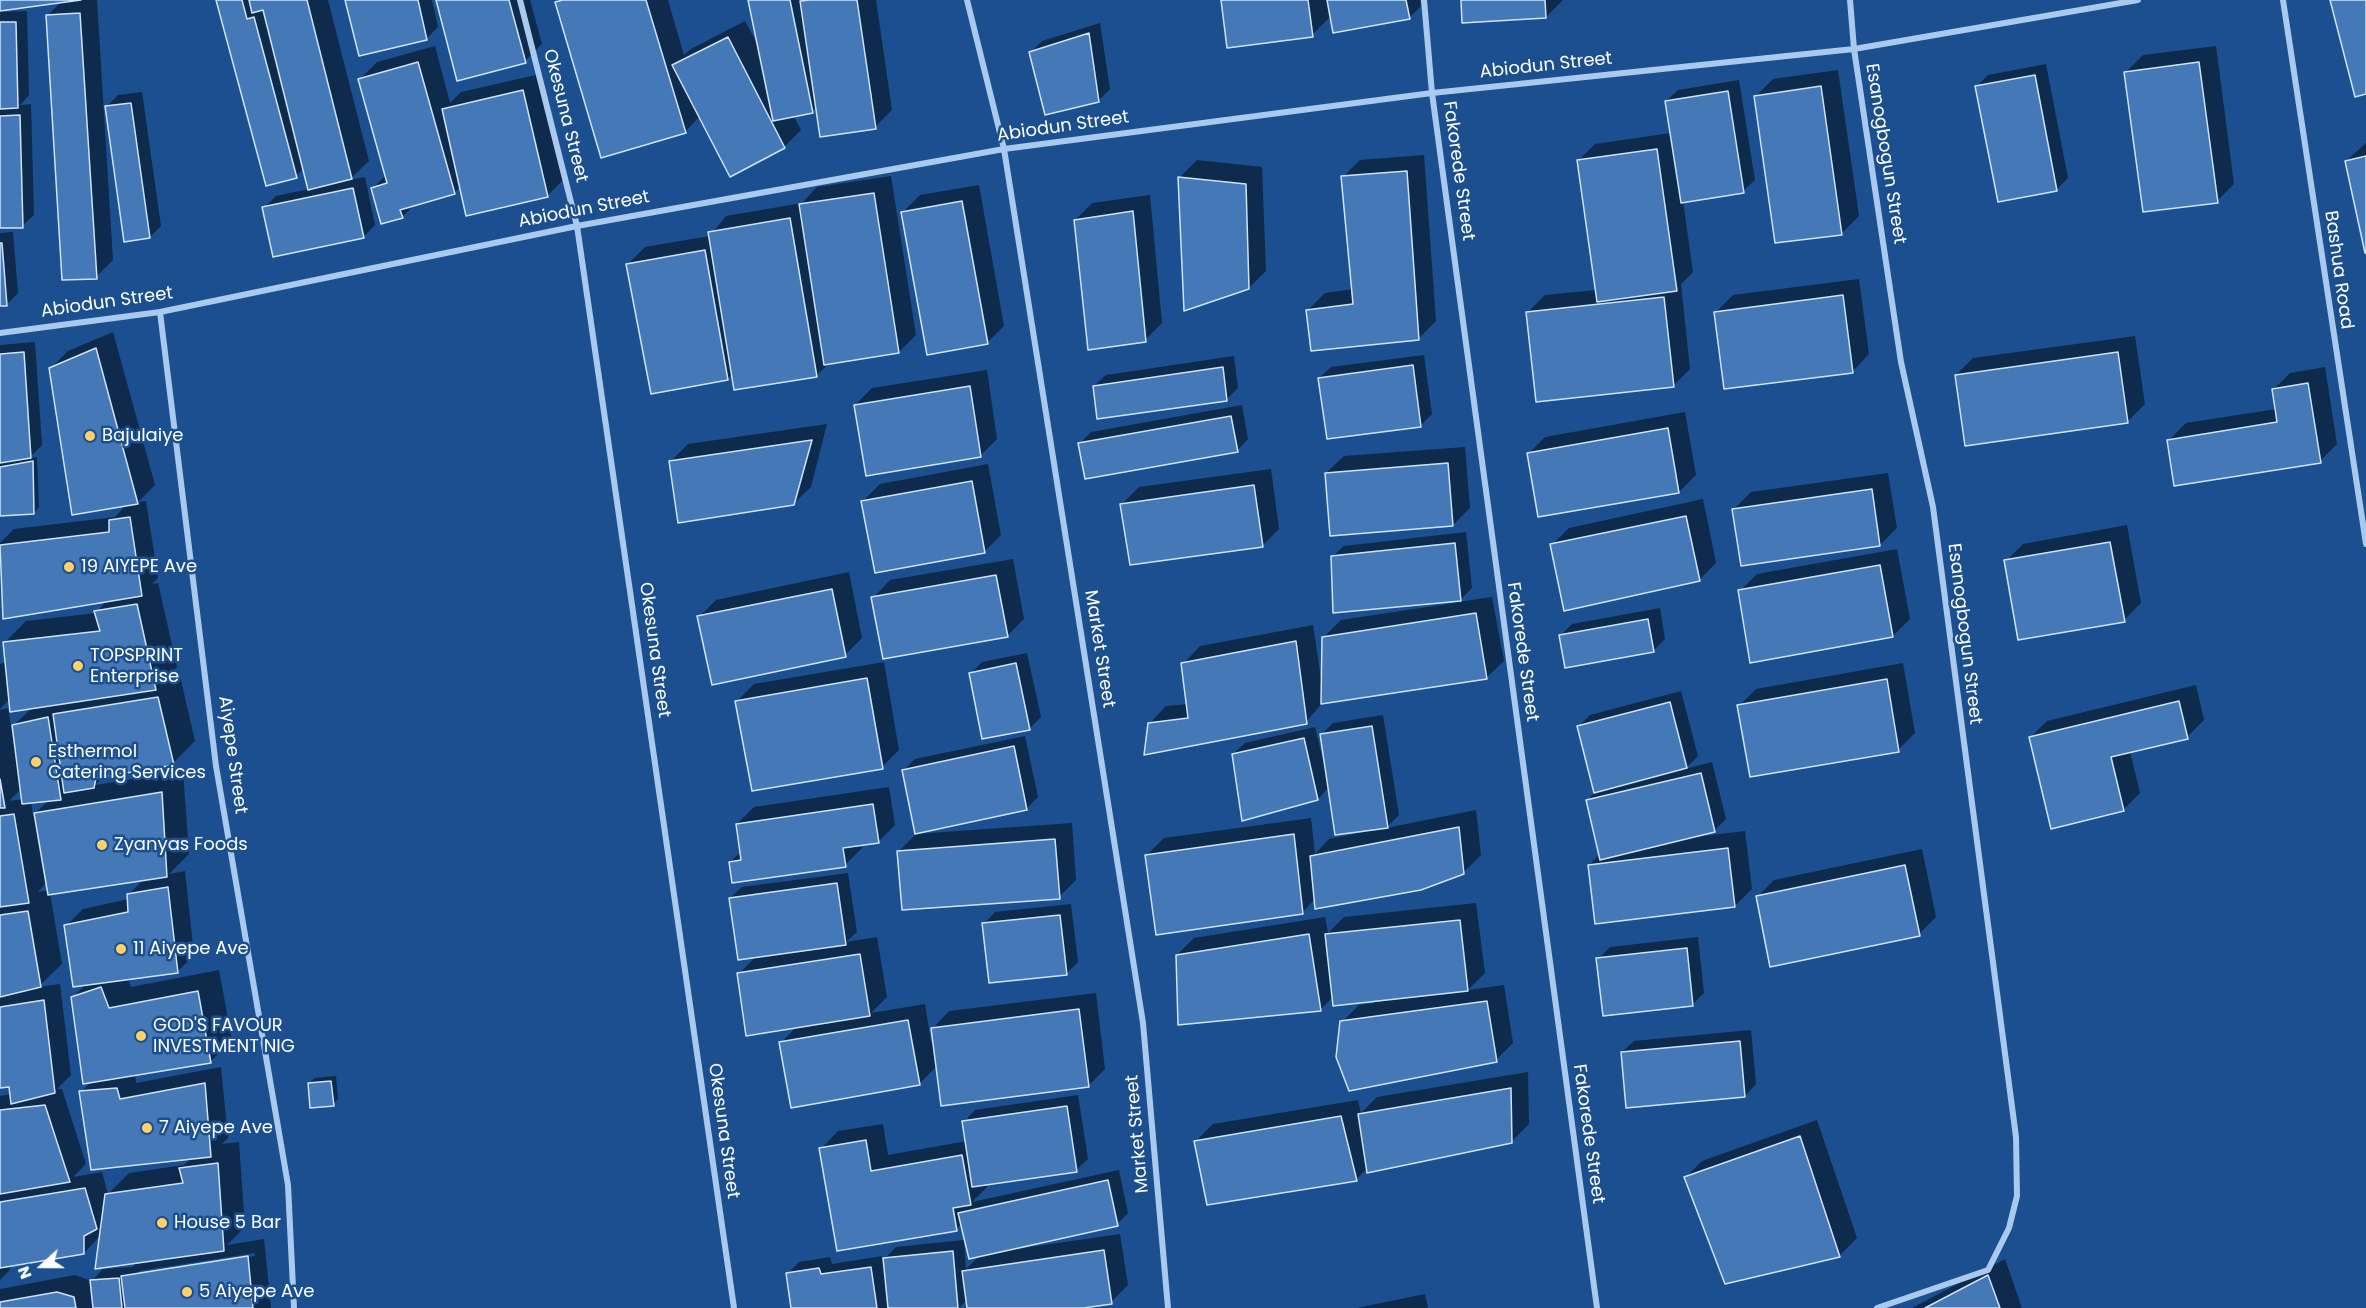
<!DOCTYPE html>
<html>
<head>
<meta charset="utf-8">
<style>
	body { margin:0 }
	#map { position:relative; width:2366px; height:1308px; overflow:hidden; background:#1b4f8f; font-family:Poppins,sans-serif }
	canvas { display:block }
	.north { position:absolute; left:12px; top:1236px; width:60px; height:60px; -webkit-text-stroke:4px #1b4f8f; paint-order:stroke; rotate:249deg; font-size:16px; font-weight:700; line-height:24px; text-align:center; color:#fff }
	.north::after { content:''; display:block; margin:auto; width:21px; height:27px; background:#fff; clip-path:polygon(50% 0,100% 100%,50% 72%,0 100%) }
</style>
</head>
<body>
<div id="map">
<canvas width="2366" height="1308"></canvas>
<div class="north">N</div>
</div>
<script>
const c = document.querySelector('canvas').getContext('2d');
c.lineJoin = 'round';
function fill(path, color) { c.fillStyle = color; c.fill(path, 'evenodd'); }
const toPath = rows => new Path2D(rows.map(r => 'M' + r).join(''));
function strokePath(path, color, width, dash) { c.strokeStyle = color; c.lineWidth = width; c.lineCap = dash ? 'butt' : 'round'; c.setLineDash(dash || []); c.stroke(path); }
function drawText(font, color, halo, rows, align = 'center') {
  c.font = font + ' Poppins,sans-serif'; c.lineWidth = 5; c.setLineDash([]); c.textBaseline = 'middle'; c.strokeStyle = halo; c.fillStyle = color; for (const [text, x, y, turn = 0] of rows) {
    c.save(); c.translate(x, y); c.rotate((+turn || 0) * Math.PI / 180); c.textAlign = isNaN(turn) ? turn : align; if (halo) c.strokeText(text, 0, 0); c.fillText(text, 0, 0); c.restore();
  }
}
fill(toPath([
	[0,0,97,0,113,260,96,277,48,15,61,2,4,9,4,12,27,11,29,95,20,105,31,104,34,215,22,226,0,227],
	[218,0,328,0,369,161,349,180,365,177,375,225,363,237,264,208,276,196,309,189,304,168,296,176],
	[347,0,432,0,438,27,427,38],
	[437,0,530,0,542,44,525,61],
	[559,0,668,0,684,55,691,49,745,21,758,45,750,0,876,0,892,110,875,127,817,106,812,111,793,115,801,130,784,147,700,116,685,132,556,3],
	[1222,0,1420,0,1421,6,1409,18,1331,16,1312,35],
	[1462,0,1563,0,1546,17],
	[1100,23,1110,89,1098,101,1031,52,1042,41],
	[435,46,450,103,461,92,540,74,564,179,547,196,461,186,454,193,414,205,402,217,373,188,386,175,360,79,377,62],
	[2216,46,2234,184,2217,201,2126,72,2143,55],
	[2046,64,2068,178,2056,190,1977,86,1988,75],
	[1838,70,1859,216,1842,233,1756,96,1773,79],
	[1739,80,1755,180,1743,191,1683,201,1693,272,1681,284,1690,369,1673,386,1528,312,1545,295,1596,290,1578,161,1595,144,1671,133,1666,101,1678,90],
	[142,92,161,226,150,237,106,107,118,95],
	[2366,143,2366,251,2346,161],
	[1424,155,1436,321,1419,338,1308,310,1325,293,1353,289,1343,177,1360,160],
	[1197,160,1262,167,1266,271,1249,288,1185,309,1180,177],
	[891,176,916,335,899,352,829,363,817,375,733,373,728,379,628,264,645,247,710,236,726,216,802,203,817,187],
	[979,185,1004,326,987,343,903,212,920,195],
	[1150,195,1162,323,1145,340,1075,220,1092,203],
	[13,232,18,293,7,304,0,305,0,233],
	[1859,279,1869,354,1852,372,1716,312,1733,295],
	[113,332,155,485,138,502,146,501,158,578,152,584,158,583,177,667,166,679,180,676,195,741,173,763,105,775,95,785,183,771,189,854,169,874,185,871,194,955,177,972,128,978,131,987,219,970,232,1040,210,1062,135,1074,136,1083,221,1067,228,1138,222,1144,239,1142,245,1227,227,1245,264,1239,271,1308,0,1308,0,1289,75,1275,92,1281,103,1269,132,1267,137,1262,101,1235,84,1253,11,1264,9,1271,0,1280,0,1096,11,1094,10,1085,0,1086,0,710,8,708,14,744,16,744,14,725,32,708,10,699,0,709,0,664,6,662,4,643,26,621,96,613,106,601,4,617,0,543,14,529,115,517,127,504,51,368,68,351],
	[21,789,23,799,9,801],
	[49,800,33,815,31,802],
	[144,879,129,894,129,899,83,909,66,926,87,983,72,998,92,1081,81,1092,192,1157,184,1165,129,1173,108,1194,102,1172,73,1177,86,1164,62,1089,57,1089,71,1075,60,984,38,987,62,964,50,893],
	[47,882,48,890,38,892],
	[255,1253,255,1256,139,1274,139,1271],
	[2135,336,2145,404,2128,421,1956,375,1973,358],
	[35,342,42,445,29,458,37,457,39,507,34,513,1,514,0,518,0,345],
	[1424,355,1432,414,1420,426,1319,378,1331,367],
	[1234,356,1238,388,1226,400,1094,386,1106,375],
	[2325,367,2337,444,2320,461,2169,440,2186,423,2276,409,2273,390,2290,373],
	[987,370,997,439,980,456,855,405,872,388],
	[1242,405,1248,439,1237,451,1080,443,1091,432],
	[1685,412,1696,475,1679,492,1528,454,1545,437],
	[827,424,811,487,793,504,671,461,688,444],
	[1465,447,1470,508,1453,525,1326,473,1344,456],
	[988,464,1001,535,984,552,863,501,880,484],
	[1271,469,1279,529,1262,546,1122,504,1139,487],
	[1888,473,1897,528,1880,545,1734,509,1751,492],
	[1703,499,1716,563,1699,580,1552,545,1569,528],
	[2127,525,2141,603,2124,620,2006,561,2023,544],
	[1466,532,1472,588,1458,602,1492,597,1504,661,1486,678,1323,702,1306,722,1149,724,1166,706,1188,704,1183,664,1200,646,1313,625,1322,685,1323,638,1341,620,1454,603,1454,600,1332,557,1344,546],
	[1897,549,1910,619,1893,636,1740,591,1757,574],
	[1013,559,1024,619,1007,636,873,598,890,580],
	[849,572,862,638,845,655,699,617,716,600],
	[1660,608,1665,639,1654,650,1561,635,1572,624],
	[1027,653,1041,717,1029,729,970,674,982,662],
	[884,662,899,750,882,767,737,701,754,684],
	[1903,663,1915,733,1898,750,1739,706,1756,689],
	[2196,685,2204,720,2187,737,2130,751,2140,793,2123,810,2030,738,2047,721],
	[1681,691,1698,756,1685,769,1712,762,1726,819,1715,830,1696,837,1745,831,1752,889,1735,906,1589,865,1600,854,1587,801,1595,792,1578,727,1590,715],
	[1383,715,1399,815,1386,828,1476,810,1481,855,1463,873,1315,899,1303,912,1147,855,1164,838,1311,818,1315,854,1329,839,1369,831,1330,786,1318,799,1233,754,1245,743,1315,727,1324,764,1326,763,1322,734,1333,723],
	[1025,736,1038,797,1026,809,903,771,915,759],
	[889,787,895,825,878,842,862,844,862,848,845,865,730,862,742,851,737,824,754,807],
	[1072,823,1076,880,1059,897,899,851,916,834],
	[1922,849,1936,917,1919,934,1757,897,1774,880],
	[848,873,857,932,846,942,877,937,887,997,871,1013,925,1004,931,1042,934,1041,932,1029,949,1011,1096,993,1105,1069,1088,1086,937,1066,919,1084,781,1043,797,1026,739,974,757,955,730,898,742,887],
	[1476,903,1485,973,1468,990,1504,985,1513,1043,1496,1060,1342,1022,1359,1005,1375,1003,1375,1000,1333,997,1320,1010,1177,955,1194,938,1325,917,1328,933,1344,917],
	[1071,904,1078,962,1066,974,984,924,995,912],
	[1698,937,1704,993,1693,1004,1598,959,1610,947],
	[1751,1030,1756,1084,1745,1096,1622,1052,1634,1041],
	[1528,1072,1529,1124,1512,1141,1368,1167,1356,1180,1196,1141,1213,1124,1358,1100,1361,1113,1377,1097],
	[336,1076,338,1099,333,1104,309,1083,315,1078],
	[1078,1095,1088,1159,1076,1170,987,1183,987,1187,972,1202,1119,1170,1128,1213,1117,1224,1015,1247,1016,1249,1120,1234,1128,1285,1111,1302,1072,1308,968,1308,967,1300,959,1308,793,1308,788,1273,799,1262,830,1257,832,1264,882,1256,882,1261,896,1247,964,1240,966,1269,980,1255,962,1223,956,1230,821,1149,838,1131,883,1124,888,1155,967,1141,964,1122,975,1110],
	[1817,1120,1857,1238,1840,1255,1726,1283,1685,1178,1702,1161],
	[2005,1259,2022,1308,1912,1308],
	[1425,1294,1428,1308,1357,1308]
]), '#0007');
const building = toPath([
	[0,0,81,0,0,11,0,0],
	[216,0,242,0,247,19,254,17,297,178,266,186,216,0],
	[249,0,307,0,352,179,308,190,263,10,252,13,249,0],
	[345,0,418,0,427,40,359,56,345,0],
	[436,0,509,0,526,63,457,81,436,0],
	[563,0,646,0,686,133,601,158,555,2,563,0],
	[748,0,790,0,813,113,773,121,748,0],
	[810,0,857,0,876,129,820,137,800,1,810,0],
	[1221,0,1308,0,1313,37,1227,48,1221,0],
	[1327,0,1406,0,1410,19,1333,33,1327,0],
	[1461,0,1545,0,1546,18,1462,23,1461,0],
	[2330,0,2366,0,2366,94,2355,97,2330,0],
	[80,13,97,279,62,280,46,15,80,13],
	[0,22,16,22,18,108,0,109,0,22],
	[1089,33,1099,102,1045,115,1029,52,1089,33],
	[728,37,785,148,730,177,672,65,728,37],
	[418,62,455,194,400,210,403,218,381,224,371,188,387,183,358,79,418,62],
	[2199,62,2218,203,2143,212,2124,72,2199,62],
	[2035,75,2057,191,1998,202,1975,86,2035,75],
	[1821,86,1842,235,1775,243,1754,96,1821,86],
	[523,90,548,197,466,216,442,109,523,90],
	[1728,91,1744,193,1681,203,1665,101,1728,91],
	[131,103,150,238,124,242,105,106,131,103],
	[20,115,23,228,0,228,0,116,20,115],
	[1657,149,1677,291,1597,302,1577,160,1657,149],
	[2366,156,2366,253,2365,253,2345,161,2366,156],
	[1407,171,1419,340,1311,351,1306,310,1353,304,1341,176,1407,171],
	[1178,177,1246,184,1249,289,1184,311,1178,177],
	[353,188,364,238,273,257,262,207,353,188],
	[874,193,899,353,824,365,799,204,874,193],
	[962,201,988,344,927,355,901,212,962,201],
	[1133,211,1146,342,1088,350,1074,220,1133,211],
	[790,218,817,377,734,390,708,232,790,218],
	[0,243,2,243,7,306,0,306,0,243],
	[705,250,728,380,651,394,626,264,705,250],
	[1843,295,1853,373,1724,389,1714,312,1843,295],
	[1664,297,1674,387,1536,402,1526,312,1664,297],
	[96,348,138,504,72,515,49,368,96,348],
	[24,352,31,458,0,463,0,354,24,352],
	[2118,352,2128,423,1965,446,1955,375,2118,352],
	[1413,365,1421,427,1327,439,1318,378,1413,365],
	[1223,367,1227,401,1097,419,1093,386,1223,367],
	[2308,383,2321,463,2174,486,2167,440,2277,422,2272,389,2308,383],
	[970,386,981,457,866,476,854,405,970,386],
	[1231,416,1238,452,1085,479,1078,443,1231,416],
	[1668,428,1679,493,1538,517,1527,453,1668,428],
	[812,440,794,505,678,523,669,461,812,440],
	[33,461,34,514,0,516,0,467,33,461],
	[1448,463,1453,526,1330,536,1325,473,1448,463],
	[972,481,985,553,875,573,861,501,972,481],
	[1254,485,1263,547,1130,565,1120,504,1254,485],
	[1872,489,1880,546,1741,566,1732,509,1872,489],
	[1686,516,1700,581,1564,611,1550,544,1686,516],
	[130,517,142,596,3,619,0,545,109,532,109,520,130,517],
	[2110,542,2125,622,2018,640,2004,560,2110,542],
	[1455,543,1461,601,1333,613,1331,556,1455,543],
	[1880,565,1893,637,1750,663,1738,590,1880,565],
	[996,575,1008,637,883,659,871,597,996,575],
	[832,589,846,657,712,685,697,616,832,589],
	[137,604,156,690,10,712,3,642,100,631,94,611,137,604],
	[1476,613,1487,679,1321,704,1322,637,1476,613],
	[1648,619,1654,652,1565,668,1559,635,1648,619],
	[1296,641,1307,724,1144,755,1148,723,1188,718,1181,663,1296,641],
	[1016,663,1030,730,982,739,969,673,1016,663],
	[867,678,883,769,752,791,735,701,867,678],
	[1887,679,1899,752,1750,777,1737,705,1887,679],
	[158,697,174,765,96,778,94,788,64,793,53,714,158,697],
	[2179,701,2188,739,2111,757,2124,811,2051,829,2029,737,2179,701],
	[1670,702,1687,768,1594,793,1577,726,1670,702],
	[48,717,61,800,22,804,12,725,48,717],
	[1372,726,1388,828,1335,835,1320,734,1372,726],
	[1304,738,1318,800,1242,821,1232,754,1304,738],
	[1014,746,1027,810,915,834,902,770,1014,746],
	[1701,773,1715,832,1600,860,1586,800,1701,773],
	[0,779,5,808,0,808,0,779],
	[162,792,167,877,48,895,34,813,162,792],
	[873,804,879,843,843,848,846,867,732,883,729,862,741,860,736,824,873,804],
	[14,814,29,903,0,907,0,816,14,814],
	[1459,827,1464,874,1421,890,1315,909,1310,856,1459,827],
	[1294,834,1303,914,1156,935,1145,855,1294,834],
	[1055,839,1060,899,902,910,897,851,1055,839],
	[1728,848,1735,907,1595,924,1588,865,1728,848],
	[1905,865,1920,936,1770,967,1756,896,1905,865],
	[837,883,846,945,738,960,729,898,837,883],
	[168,887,178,973,73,987,64,925,128,912,127,894,168,887],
	[28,911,41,987,0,997,0,915,28,911],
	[1060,915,1067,975,989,983,982,923,1060,915],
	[1460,920,1468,991,1333,1006,1325,934,1460,920],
	[1309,934,1321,1011,1178,1025,1176,955,1309,934],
	[1687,948,1693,1006,1603,1016,1596,958,1687,948],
	[860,954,870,1016,746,1036,737,973,860,954],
	[101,987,109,1008,198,991,211,1063,83,1084,71,997,101,987],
	[44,1000,55,1093,11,1104,9,1087,0,1088,0,1007,44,1000],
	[1487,1001,1497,1062,1349,1091,1336,1057,1340,1021,1487,1001],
	[1079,1009,1089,1087,941,1106,931,1028,1079,1009],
	[908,1020,920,1085,791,1108,779,1042,908,1020],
	[1740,1041,1745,1097,1626,1108,1621,1052,1740,1041],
	[331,1081,334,1106,310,1108,308,1083,331,1081],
	[205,1083,211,1157,91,1170,79,1091,117,1088,120,1099,205,1083],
	[1511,1088,1512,1143,1367,1173,1358,1114,1511,1088],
	[45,1105,70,1182,0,1194,0,1110,45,1105],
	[1067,1106,1077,1172,972,1187,962,1121,1067,1106],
	[1341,1116,1357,1181,1207,1205,1194,1141,1341,1116],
	[1800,1136,1840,1257,1725,1284,1684,1177,1800,1136],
	[866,1140,871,1171,962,1155,971,1205,953,1208,957,1231,837,1251,819,1148,866,1140],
	[218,1163,224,1251,95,1269,105,1194,183,1183,179,1168,218,1163],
	[1108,1180,1118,1226,969,1259,958,1213,1108,1180],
	[85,1188,97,1229,84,1236,84,1254,0,1268,0,1202,85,1188],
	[1104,1250,1112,1304,1083,1308,967,1308,962,1271,1104,1250],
	[953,1251,958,1308,888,1308,883,1258,953,1251],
	[248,1256,253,1308,125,1308,121,1276,248,1256],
	[871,1267,877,1308,791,1308,786,1273,819,1268,821,1274,871,1267],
	[1988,1275,2000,1308,1925,1308,1988,1275],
	[119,1278,122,1308,93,1308,90,1280,119,1278],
	[57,1292,74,1297,76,1308,0,1308,0,1302,57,1292]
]);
fill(building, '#4478b7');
strokePath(building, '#cfe3fa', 1.5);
strokePath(toPath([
	[520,0,577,226,734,1308],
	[967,0,1004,149,1143,1023,1168,1308],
	[1424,0,1432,93,1597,1308],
	[1850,0,1854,49,1901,362,1933,507,2016,1137,2017,1196,2009,1228,1988,1270,1877,1308],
	[2283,0,2366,544],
	[160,312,216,766,288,1185,294,1308],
	[0,333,160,312,577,226,1004,149,1432,93,1854,49,2138,0]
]), '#a9c9ee', 6);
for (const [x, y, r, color] of [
	[90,436,6,"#ffd166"],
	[69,567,6,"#ffd166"],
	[78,666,6,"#ffd166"],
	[36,762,6,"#ffd166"],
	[102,845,6,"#ffd166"],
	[121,949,6,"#ffd166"],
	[141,1036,6,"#ffd166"],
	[147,1128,6,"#ffd166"],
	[162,1223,6,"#ffd166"],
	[187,1292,6,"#ffd166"]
]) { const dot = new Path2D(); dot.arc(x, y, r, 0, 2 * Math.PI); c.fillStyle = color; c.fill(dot); strokePath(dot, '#1b4f8f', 2); }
drawText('18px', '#fff', '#1b4f8f', [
	["Abiodun Street",1546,66,-6],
	["Okesuna Street",565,116,76],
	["Abiodun Street",1063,127,-8],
	["Esanogbogun Street",1885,154,81],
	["Fakorede Street",1458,171,82],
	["Abiodun Street",584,210,-11],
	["Bashua Road",2338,270,82],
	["Abiodun Street",107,303,-8],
	["Esanogbogun Street",1964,634,83],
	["Market Street",1099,649,81],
	["Okesuna Street",654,650,82],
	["Fakorede Street",1522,652,82],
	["Aiyepe Street",232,755,82],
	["Okesuna Street",723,1131,82],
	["Market Street",1138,1134,-95],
	["Fakorede Street",1588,1134,82]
]);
drawText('18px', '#fff', '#1b4f8f', [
	["Bajulaiye",102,436],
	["19 AIYEPE Ave",81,567],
	["TOPSPRINT",90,656],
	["Enterprise",90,677],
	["Esthermol",48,752],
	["Catering Services",48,773],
	["Zyanyas Foods",114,845],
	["11 Aiyepe Ave",133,949],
	["GOD'S FAVOUR",153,1026],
	["INVESTMENT NIG",153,1047],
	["7 Aiyepe Ave",159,1128],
	["House 5 Bar",174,1223],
	["5 Aiyepe Ave",199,1292]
], 'left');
</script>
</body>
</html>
